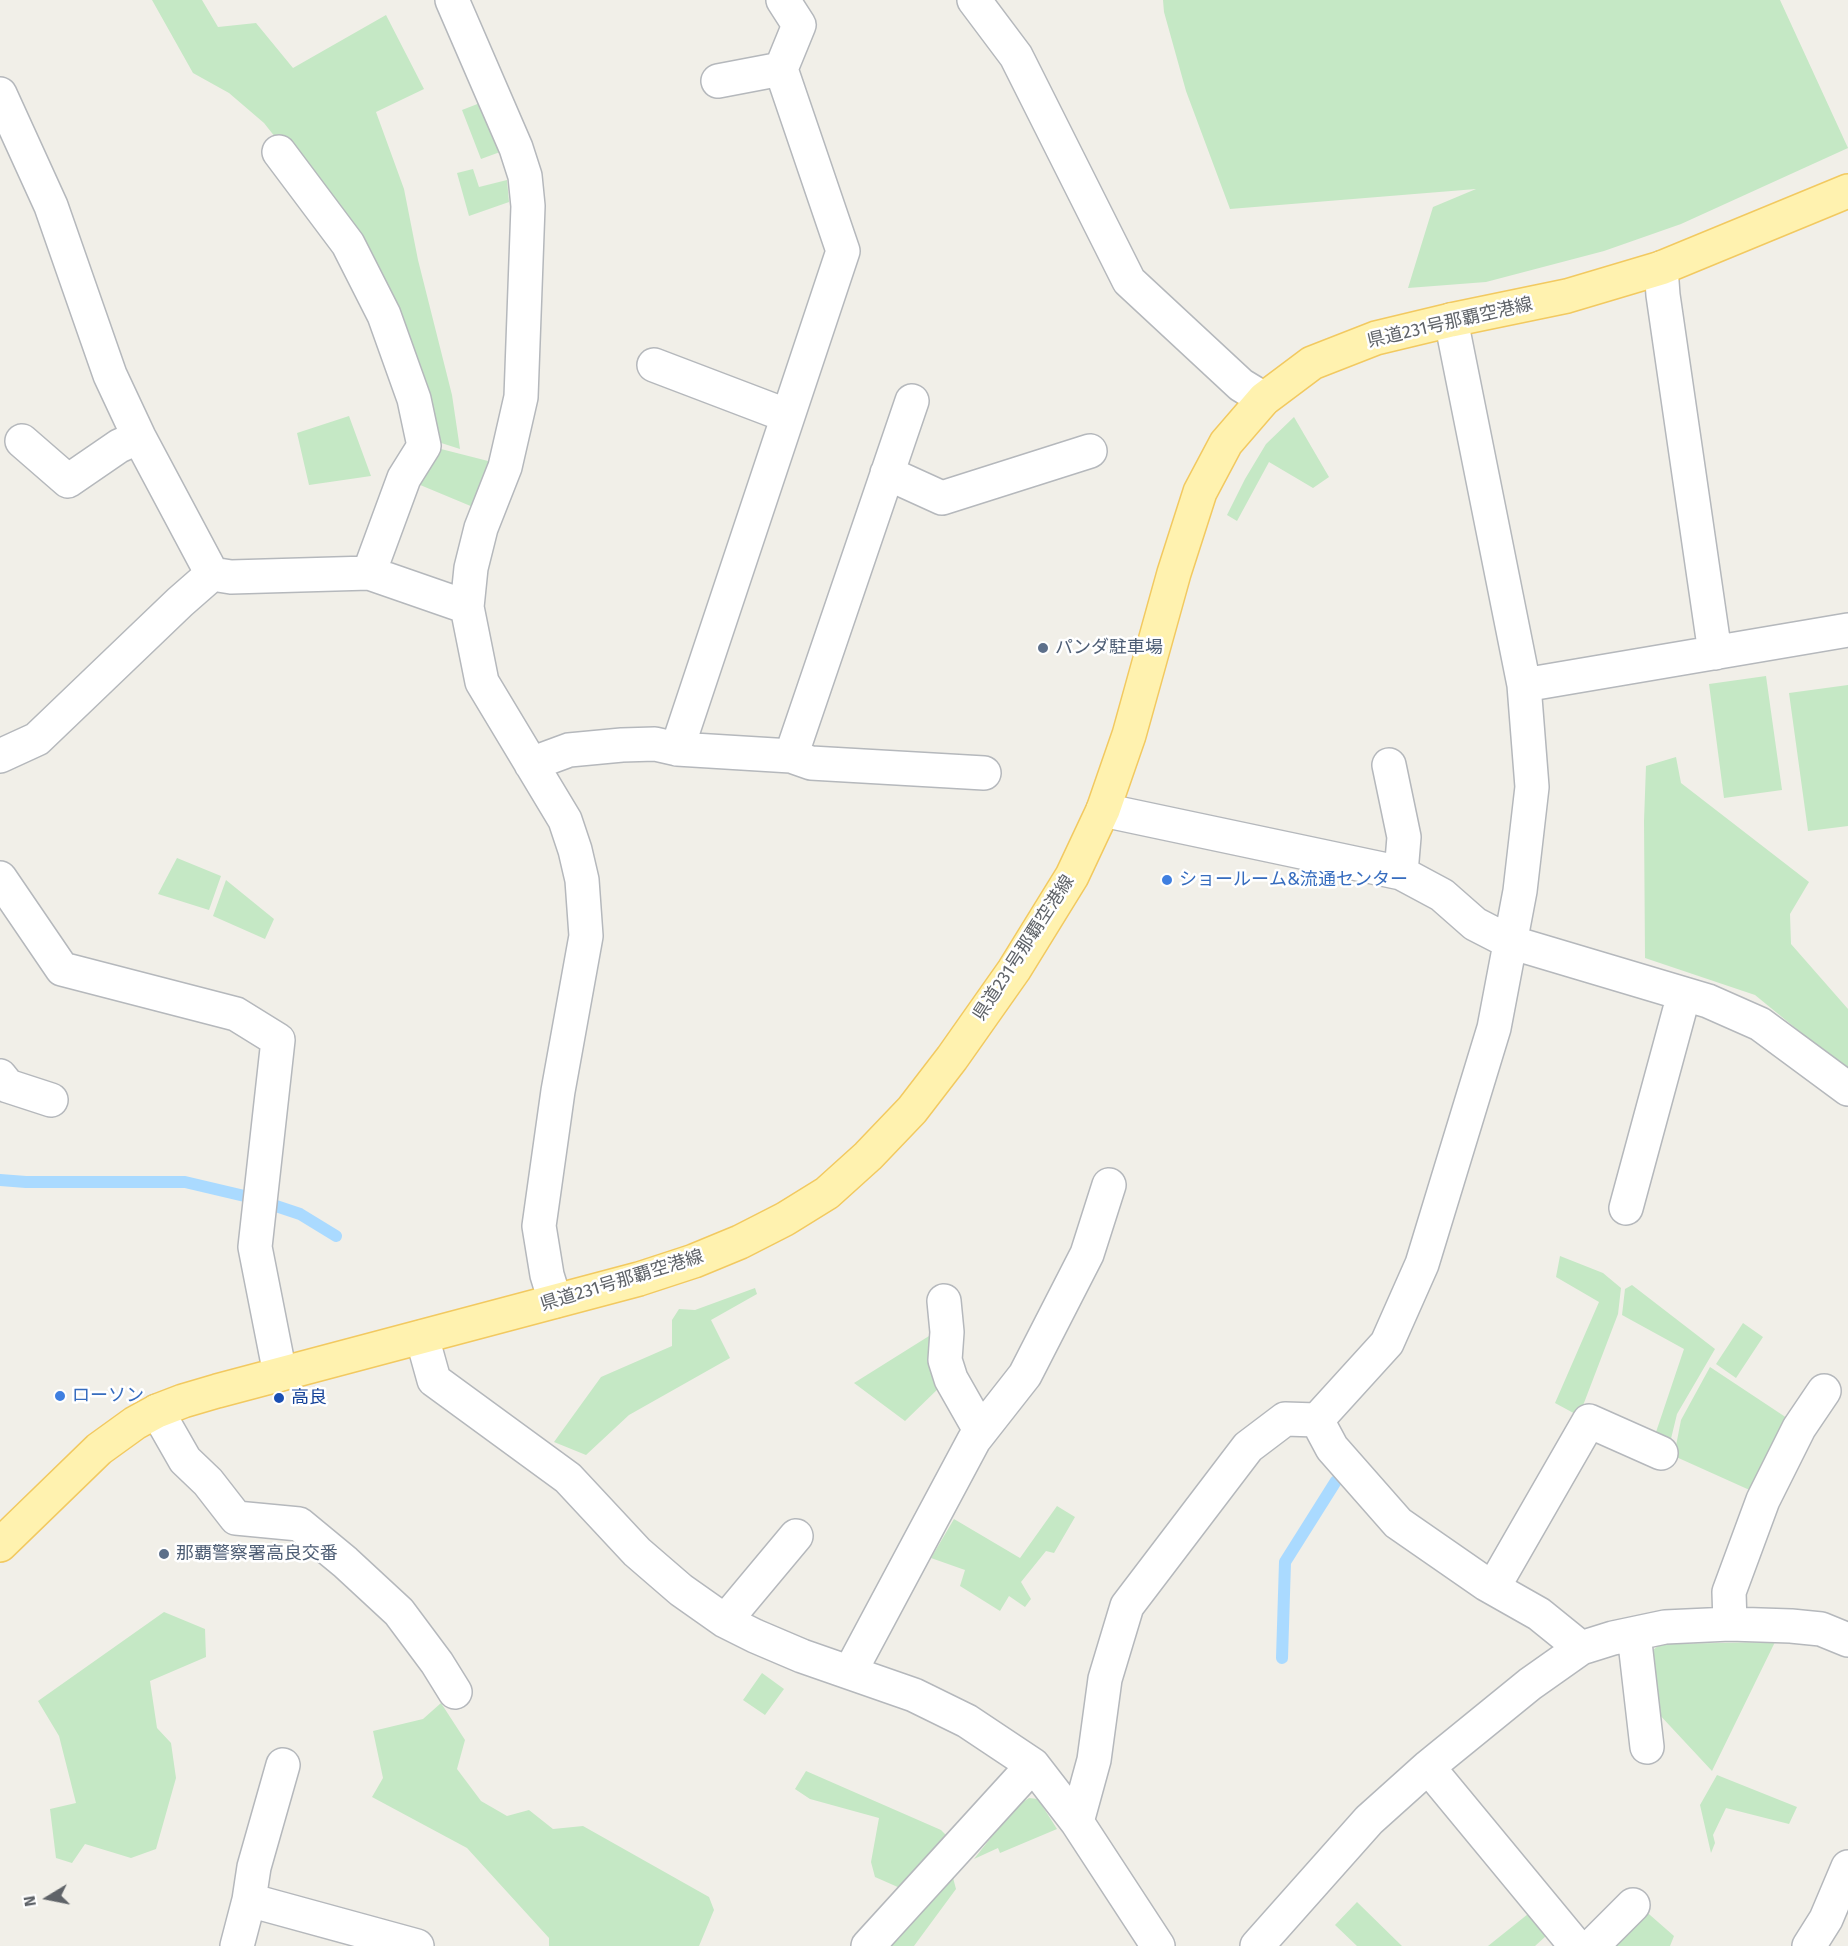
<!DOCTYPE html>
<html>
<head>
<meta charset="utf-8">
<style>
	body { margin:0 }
	#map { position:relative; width:1848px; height:1946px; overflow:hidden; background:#f1efe8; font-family:"Fira Sans",sans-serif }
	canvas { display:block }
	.north { position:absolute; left:18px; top:1868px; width:60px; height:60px; -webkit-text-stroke:4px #fff; paint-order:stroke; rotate:260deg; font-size:16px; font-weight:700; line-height:24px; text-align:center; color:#5f6368 }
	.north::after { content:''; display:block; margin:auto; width:21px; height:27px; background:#5f6368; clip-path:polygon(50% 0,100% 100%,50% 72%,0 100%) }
</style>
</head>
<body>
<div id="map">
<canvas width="1848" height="1946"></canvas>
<div class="north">N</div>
</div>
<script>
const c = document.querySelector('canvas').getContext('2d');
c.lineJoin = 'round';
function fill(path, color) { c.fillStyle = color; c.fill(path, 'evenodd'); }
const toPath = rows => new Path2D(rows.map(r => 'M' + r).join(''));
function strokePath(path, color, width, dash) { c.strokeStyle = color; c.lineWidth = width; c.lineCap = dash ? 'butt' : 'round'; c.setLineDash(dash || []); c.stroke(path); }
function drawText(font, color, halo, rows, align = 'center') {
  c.font = font + ' "Fira Sans","Noto Sans JP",sans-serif'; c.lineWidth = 5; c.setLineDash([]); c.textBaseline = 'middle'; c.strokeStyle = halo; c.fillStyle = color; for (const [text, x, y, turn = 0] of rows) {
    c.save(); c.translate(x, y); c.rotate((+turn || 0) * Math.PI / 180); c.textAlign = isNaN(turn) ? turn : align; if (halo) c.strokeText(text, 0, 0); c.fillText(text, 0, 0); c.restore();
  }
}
fill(toPath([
	[152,0,202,0,218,27,256,23,293,68,386,15,424,89,376,112,404,189,418,260,452,395,460,449,435,441,347,228,264,123,229,93,193,73],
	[1163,0,1780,0,1848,148,1681,224,1604,251,1486,282,1408,288,1433,207,1476,189,1230,209,1186,91,1164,12],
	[480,103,500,152,481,159,462,110],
	[473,169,479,187,507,180,509,202,469,216,457,173],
	[349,416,371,476,309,485,297,433],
	[1294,417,1329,477,1313,488,1269,462,1237,521,1227,515,1245,479,1266,444],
	[441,449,492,462,473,507,413,482,426,464],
	[1766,676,1782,790,1724,798,1709,684],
	[1848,685,1848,826,1808,831,1789,693],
	[1676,757,1681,783,1809,882,1790,914,1791,944,1848,1009,1848,1071,1755,995,1645,958,1644,821,1646,766],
	[177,858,221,876,209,910,158,894],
	[226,880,274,919,265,939,213,916],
	[1560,1256,1603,1273,1621,1288,1618,1314,1579,1416,1555,1403,1599,1302,1556,1277],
	[1632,1285,1715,1349,1677,1414,1669,1447,1654,1438,1684,1349,1622,1315,1625,1289],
	[755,1288,757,1294,711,1320,730,1358,629,1415,586,1455,554,1442,601,1377,672,1346,672,1320,679,1309,695,1310],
	[1743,1323,1763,1337,1736,1378,1716,1364],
	[937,1331,942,1385,905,1421,854,1383],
	[1710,1367,1793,1422,1754,1492,1674,1456,1681,1420],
	[1057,1506,1075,1517,1054,1553,1046,1551,1021,1582,1031,1599,1025,1607,1009,1596,1000,1611,960,1586,965,1570,931,1558,954,1519,1020,1558],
	[164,1612,205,1629,206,1657,150,1681,157,1728,171,1743,176,1778,156,1849,131,1858,85,1844,72,1863,56,1858,50,1809,76,1803,59,1736,38,1701],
	[1775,1642,1712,1771,1657,1712,1652,1651,1660,1644],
	[762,1673,784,1689,765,1715,743,1700],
	[441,1703,465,1740,457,1769,481,1801,507,1816,529,1810,553,1829,583,1826,709,1897,714,1910,699,1946,549,1946,549,1938,467,1848,372,1797,383,1778,373,1731,423,1719],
	[806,1771,941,1830,946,1835,900,1888,875,1877,871,1862,879,1818,810,1799,795,1789],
	[1717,1775,1797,1807,1789,1824,1726,1808,1713,1835,1715,1843,1711,1853,1700,1805],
	[1029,1798,1038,1799,1057,1829,1000,1853,998,1848,974,1859,1015,1807],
	[952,1874,956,1889,914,1946,889,1946],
	[1357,1902,1402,1946,1357,1946,1335,1925],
	[1642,1908,1674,1936,1670,1946,1605,1946],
	[1528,1914,1546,1936,1535,1946,1488,1946]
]), '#c5e8c5');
strokePath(toPath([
	[0,1180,26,1182,185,1182,253,1198],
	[273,1205,300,1214,336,1236],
	[1282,1658,1285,1562,1336,1481]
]), '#aadaff', 12);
const minor = toPath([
	[452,0,516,148,525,176,528,206,521,397,505,467,481,528,471,568,467,607,482,682,565,820,575,850,582,880,586,936,558,1091,539,1226,547,1275,555,1301],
	[974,0,1016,56,1129,281,1241,385,1264,399],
	[718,81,781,69],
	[0,94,51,206,110,375,139,437,212,574],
	[279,152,348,244,384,315,414,399,424,446,404,478,369,573],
	[1661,268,1663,295,1715,653],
	[654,365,788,416],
	[22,441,68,481,119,446,139,437],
	[887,473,942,498,1090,451],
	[1524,685,1848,630],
	[677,749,843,251,781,69,799,25,783,0],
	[0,756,37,739,180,602,212,574,231,577,369,573,467,607],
	[791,756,811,763,984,773],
	[531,764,569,750,622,745,655,744,677,749,791,756,912,401],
	[1389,765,1404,837,1401,873],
	[1103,810,1401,873,1442,895,1475,924,1510,942,1708,1001,1760,1024,1848,1089],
	[0,878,62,969,236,1014,278,1040,255,1247,280,1374],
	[0,1076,8,1086,51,1100],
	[1626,1208,1684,994],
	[944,1301,947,1332,945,1360,951,1379,980,1430],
	[422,1337,434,1380,568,1478,637,1552,681,1590,725,1621,755,1636,802,1656,914,1695,967,1721,1033,1765,1077,1822,1158,1946],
	[157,1411,185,1460,208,1482,236,1518,299,1524,345,1562,399,1612,437,1663,455,1692],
	[1317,1420,1332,1448,1398,1523,1486,1584,1539,1614,1581,1648],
	[1493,1588,1589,1421,1661,1453],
	[725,1621,796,1536],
	[1730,1624,1729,1592,1763,1500,1799,1428,1824,1391],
	[1634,1634,1647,1747],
	[850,1672,974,1440,1025,1375,1087,1254,1109,1185],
	[1428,1767,1576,1946],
	[1077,1822,1094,1760,1105,1679,1127,1606,1248,1447,1285,1419,1317,1420,1387,1343,1422,1264,1494,1028,1520,891,1532,787,1524,685,1451,320],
	[249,1900,254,1867,283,1765],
	[237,1946,249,1900,417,1946],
	[868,1946,1033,1765],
	[1257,1946,1369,1820,1428,1767,1530,1684,1581,1648,1613,1638,1665,1627,1730,1624,1791,1626,1821,1629,1848,1640],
	[1592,1946,1633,1905],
	[1809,1946,1826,1919,1848,1867]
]);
const major = toPath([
	[0,1545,99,1449,135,1423,157,1411,183,1401,217,1391,639,1279,694,1261,740,1242,785,1219,827,1193,868,1156,912,1110,952,1058,1014,970,1072,876,1103,810,1129,735,1174,573,1200,492,1226,443,1264,399,1312,363,1376,338,1451,320,1567,296,1661,268,1848,191]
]);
strokePath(minor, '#b5b8bc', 36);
strokePath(major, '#f2c960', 36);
strokePath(minor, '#fff', 33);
strokePath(major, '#fff2af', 33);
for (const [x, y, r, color] of [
	[1043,648,6,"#5c6f8a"],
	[1167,880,6,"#3f7fe0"],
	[60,1396,6,"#3f7fe0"],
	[279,1398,6,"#1a4fb4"],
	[164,1554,6,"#5c6f8a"]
]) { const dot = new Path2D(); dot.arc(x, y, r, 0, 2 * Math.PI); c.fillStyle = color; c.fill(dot); strokePath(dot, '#fff', 2); }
drawText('18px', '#5f6368', '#fff', [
	["県道231号那覇空港線",1450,323,-13],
	["県道231号那覇空港線",1024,948,-57],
	["県道231号那覇空港線",622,1281,-17]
]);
drawText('18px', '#4e5e75', '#fff', [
	["パンダ駐車場",1055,648],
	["那覇警察署高良交番",176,1554]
], 'left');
drawText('18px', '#366cbe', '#fff', [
	["ショールーム&流通センター",1179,880],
	["ローソン",72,1396]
], 'left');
drawText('18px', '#164399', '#fff', [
	["高良",291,1398]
], 'left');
</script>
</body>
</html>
